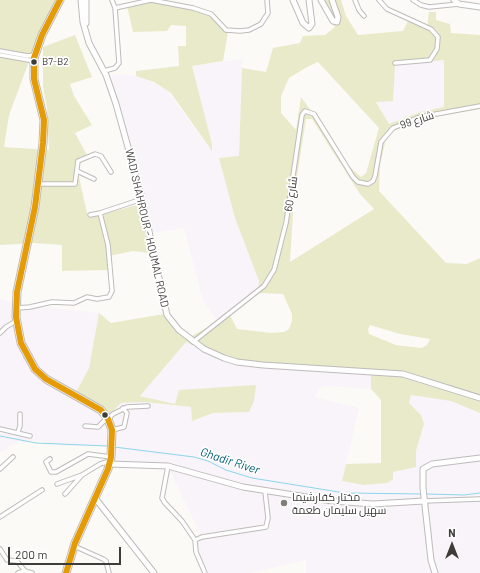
<!DOCTYPE html>
<html>
<head>
<meta charset="utf-8">
<style>
	body { margin:0 }
	#map { position:relative; width:480px; height:573px; overflow:hidden; background:#fcfaf6; font-family:Barlow,sans-serif }
	canvas { display:block }
	.north { position:absolute; left:432px; top:525px; width:40px; height:40px; -webkit-text-stroke:3px #fff; paint-order:stroke; rotate:0deg; font-size:11px; font-weight:700; line-height:16px; text-align:center; color:#3d3c39 }
	.north::after { content:''; display:block; margin:auto; width:14px; height:18px; background:#3d3c39; clip-path:polygon(50% 0,100% 100%,50% 72%,0 100%) }
	.scale { position:absolute; left:8px; top:547px; width:113px; height:18px; box-sizing:border-box; border:2px solid #3d3c39; border-top:0; padding-left:5px; font-size:12px; line-height:14px; white-space:nowrap; color:#3d3c39; -webkit-text-stroke:3px #fff; paint-order:stroke }
</style>
</head>
<body>
<div id="map">
<canvas width="480" height="573"></canvas>
<div class="north">N</div>
<div class="scale">200 m</div>
</div>
<script>
const c = document.querySelector('canvas').getContext('2d');
c.lineJoin = 'round';
function fill(path, color) { c.fillStyle = color; c.fill(path, 'evenodd'); }
const toPath = rows => new Path2D(rows.map(r => 'M' + r).join(''));
function strokePath(path, color, width, dash) { c.strokeStyle = color; c.lineWidth = width; c.lineCap = dash ? 'butt' : 'round'; c.setLineDash(dash || []); c.stroke(path); }
function drawText(font, color, halo, rows, align = 'center') {
  c.font = font + ' Barlow,Cairo,sans-serif'; c.lineWidth = 3.5; c.setLineDash([]); c.textBaseline = 'middle'; c.strokeStyle = halo; c.fillStyle = color; for (const [text, x, y, turn = 0] of rows) {
    c.save(); c.translate(x, y); c.rotate((+turn || 0) * Math.PI / 180); c.textAlign = isNaN(turn) ? turn : align; if (halo) c.strokeText(text, 0, 0); c.fillText(text, 0, 0); c.restore();
  }
}
fill(toPath([
	[242,59,239,156,219,158,235,218,258,277,259,287,258,293,217,321,203,300,184,228,146,234,137,205,111,75,123,74,142,77,167,90,209,148,213,147,212,144,192,66],
	[444,60,444,107,412,114,389,124,376,101,393,101,395,64],
	[0,299,18,304,99,313,89,368,75,394,121,403,144,402,191,407,193,421,213,413,249,412,175,404,140,396,186,342,222,358,372,374,371,389,329,386,320,388,314,397,359,408,342,480,416,467,416,451,424,427,419,413,409,403,411,395,451,401,480,413,480,573,306,573,306,560,250,573,208,573,194,544,200,534,168,466,115,464,114,432,108,418,108,431,114,446,63,446,42,441,17,442,0,453]
]), '#f9f3fa');
fill(toPath([
	[0,0,55,0,40,32,9,115,4,147,49,150,47,108,43,87,43,47,75,35,92,77,70,84,74,96,92,125,75,133,87,155,80,157,76,163,88,218,137,205,151,253,133,251,109,256,108,270,62,271,62,245,35,243,0,245],
	[146,0,174,3,213,15,223,24,228,32,223,61,192,66,212,144,212,151,171,93,154,82,136,76,136,71,179,66,178,46,186,46,186,26,171,25,167,31,133,32,127,6],
	[319,0,341,0,346,16,358,35,403,31,408,21,427,29,429,12,436,12,436,20,450,24,451,33,480,35,480,109,424,119,393,131,386,139,380,165,379,191,446,263,467,264,480,258,480,413,451,401,411,395,409,403,421,415,424,424,416,451,416,467,393,472,393,479,387,483,364,485,342,481,346,464,381,463,381,400,371,389,371,374,257,366,222,358,186,342,140,396,175,404,179,390,256,385,254,401,249,412,213,413,192,421,191,407,144,402,121,403,108,416,101,406,75,394,89,368,99,313,111,323,170,313,177,325,190,337,230,315,237,329,271,333,284,332,289,329,292,321,292,314,283,294,258,293,259,281,235,218,219,158,239,156,242,68,266,72,273,48,300,43,303,36,325,35,335,27],
	[444,60,444,107,420,112,389,124,376,102,393,101,395,65],
	[318,62,379,128,366,173,361,177,350,167,333,141,301,97,296,130,281,113,281,96,289,78,307,67],
	[306,119,312,119,360,194,374,209,290,262,294,196],
	[370,325,400,334,430,339,427,345,421,348,396,345,369,334,368,329]
]), '#e9eaca');
strokePath(toPath([
	[0,436,36,443,107,446],
	[114,447,194,457,208,461,226,470,252,478,345,493,422,494],
	[427,494,464,495,480,493]
]), '#8dd6eb', 1);
const street = toPath([
	[355,0,359,10,364,16],
	[379,0,387,9,431,29,438,37,437,49,430,60,395,63],
	[413,0,421,5,429,7,459,4],
	[115,8,151,0,193,8,211,14,226,30,240,31,249,30,261,24,268,13,267,0],
	[0,51,28,56,34,55],
	[0,55,34,61],
	[104,71,115,68,119,63,115,8,112,0],
	[77,171,94,179],
	[39,184,75,184,78,161,95,154,101,156,111,172],
	[90,215,100,213],
	[17,308,30,307,52,302,74,303,87,297,97,299,109,297,112,291,108,245,100,213,142,199],
	[0,333,6,327,16,321],
	[193,342,264,286,274,270,286,223,302,115,305,111,314,114,353,177,358,182,368,184,373,181,375,176,381,142,393,128,420,117,480,106],
	[108,419,113,414,127,407,148,406],
	[85,426,98,427,105,420,105,416],
	[0,429,30,436],
	[112,430,124,427,127,413,123,408],
	[18,432,20,426,20,414],
	[50,459,46,462,51,472,56,472,88,454,111,457],
	[168,466,162,498,165,503,182,521,195,540],
	[0,469,13,457],
	[57,484,82,475,100,464,110,461],
	[65,494,82,475],
	[424,501,480,499],
	[0,517,42,490],
	[74,546,103,559,106,561,109,573],
	[0,549,7,560,17,561,25,571],
	[18,573,25,571,32,573],
	[205,573,196,552,195,540,202,537,266,527,268,518,265,491]
]);
const secondary = toPath([
	[81,0,83,22,89,43,106,75,116,104,141,194,167,315,179,330,204,349,224,358,237,362,263,365,403,374,480,398],
	[293,0,303,23,309,28,312,24,309,0],
	[321,0,333,21,337,22,338,17,332,0],
	[454,0,459,4,480,7],
	[86,23,86,0],
	[109,464,168,466,243,487,332,501,373,504,424,501],
	[95,498,154,573],
	[435,573,431,560,423,488,423,469,432,464,480,458]
]);
const highway = toPath([
	[60,0,42,35,34,58,34,79,44,120,43,143,35,207,17,292,16,317,21,343,35,369,46,379,101,410,108,419,112,430,111,457,108,469,75,543,66,573]
]);
strokePath(street, '#bebcba', 5.5);
strokePath(secondary, '#bebcba', 7);
strokePath(highway, '#bebcba', 9);
strokePath(street, '#fffefe', 3.5);
strokePath(secondary, '#fffefe', 5);
strokePath(highway, '#fffefe', 7);
strokePath(toPath([
	[60,0,42,35,34,58,34,79,44,120,43,143,35,207,17,292,16,317,21,343,35,369,46,379,101,410,108,419,112,430,111,457,108,469,75,543,66,573]
]), '#e49b06', 6);
for (const [x, y, r, color] of [
	[34,62,3.5,"#3d3c39"],
	[105,415,3.5,"#3d3c39"],
	[284,503,4,"#807e7b"]
]) { const dot = new Path2D(); dot.arc(x, y, r, 0, 2 * Math.PI); c.fillStyle = color; c.fill(dot); strokePath(dot, '#fff', 1.5); }
drawText('10px', '#3d3c39', '#fff', [
	["B7-B2",42,62]
], 'left');
drawText('11px', '#3d3c39', '#fff', [
	["شارع 99",417,120,-18],
	["شارع 60",291,194,-81],
	["WADI SHAHROUR - HOUMAL ROAD",147,228,77]
]);
drawText('11px', '#3d3c39', '#fff', [
	["مختار كفارشيما",292,497],
	["سهيل سليمان طعمة",292,510]
], 'left');
drawText('italic 12px', '#005e73', '#fff', [
	["Ghadir River",230,461,18]
]);
</script>
</body>
</html>
